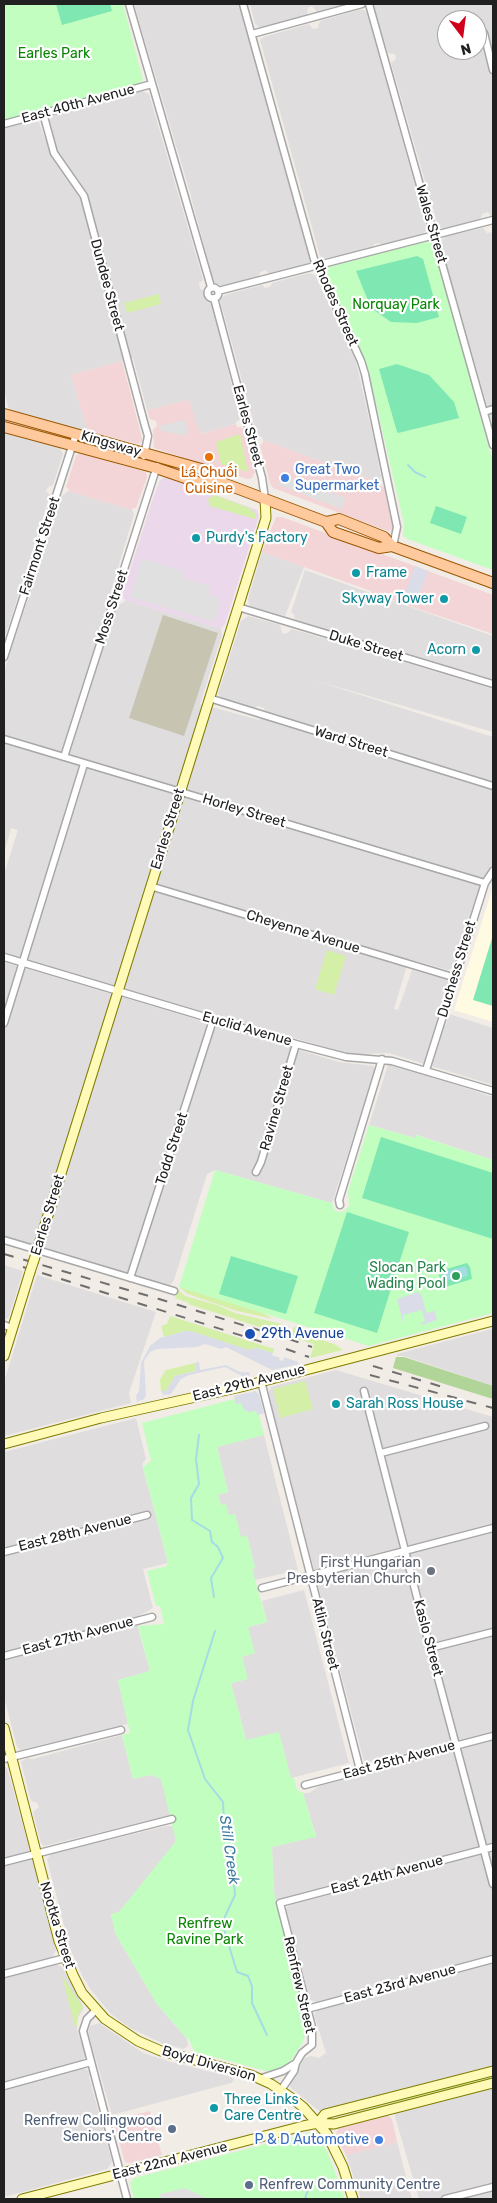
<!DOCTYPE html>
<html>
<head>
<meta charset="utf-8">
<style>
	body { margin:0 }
	#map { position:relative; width:497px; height:2203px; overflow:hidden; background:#f2ece6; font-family:Rubik,sans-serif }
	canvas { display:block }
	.frame { position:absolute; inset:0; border:5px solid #202020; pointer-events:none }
	.north { position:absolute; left:437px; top:10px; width:50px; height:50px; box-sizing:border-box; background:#fff; border:1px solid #a6a6a6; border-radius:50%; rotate:165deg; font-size:14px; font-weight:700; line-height:20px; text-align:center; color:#202020 }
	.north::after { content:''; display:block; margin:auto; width:18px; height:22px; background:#d1001a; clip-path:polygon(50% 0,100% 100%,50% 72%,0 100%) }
</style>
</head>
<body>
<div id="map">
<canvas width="497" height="2203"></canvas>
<div class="frame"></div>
<div class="north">N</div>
</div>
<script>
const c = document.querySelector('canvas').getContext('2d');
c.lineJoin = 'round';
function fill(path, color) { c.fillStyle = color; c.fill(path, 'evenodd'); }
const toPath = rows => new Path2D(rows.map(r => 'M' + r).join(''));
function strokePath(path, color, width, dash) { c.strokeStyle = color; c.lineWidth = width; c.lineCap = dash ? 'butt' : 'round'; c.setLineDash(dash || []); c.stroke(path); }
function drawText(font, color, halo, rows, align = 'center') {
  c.font = font + ' Rubik,sans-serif'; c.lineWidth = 4.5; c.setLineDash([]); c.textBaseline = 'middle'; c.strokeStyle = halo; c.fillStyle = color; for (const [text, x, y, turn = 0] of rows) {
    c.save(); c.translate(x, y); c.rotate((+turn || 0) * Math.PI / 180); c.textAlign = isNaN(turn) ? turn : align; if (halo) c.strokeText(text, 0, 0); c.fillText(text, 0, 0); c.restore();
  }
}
fill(toPath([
	[134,4,239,4,310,256,311,262,309,263,270,274,265,270,260,272,259,277,223,286,214,283,189,189],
	[250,4,345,4,317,12,312,6,308,8,307,15,260,28,255,24],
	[373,4,493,4,493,216,491,216,488,212,482,214,480,219,443,229,438,226,391,63,396,59,395,54,388,53],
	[447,20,477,20,477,50,447,50],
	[358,10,364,10,367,13,427,229,423,234,382,245,379,243,374,244,372,247,323,259,320,256,260,40,264,37,309,24,313,29,318,28,320,21],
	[142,91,149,94,202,276,203,280,199,283,200,289,205,291,205,297,212,305,240,419,236,422,236,424,199,434,189,400,147,410,133,358,71,375,88,431,12,411,8,407,4,389,4,128,34,119,38,120,49,149,57,147,50,120,57,112],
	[493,226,493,426,441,246,441,241,446,236,483,228,487,233,493,232],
	[309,273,315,275,356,362,375,445,381,477,378,482,263,440,262,437,257,435,220,300,225,295,262,285,265,288,271,286,272,283],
	[4,433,60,448,63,454,53,485,48,487,46,491,50,495,4,640],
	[68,491,132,510,134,514,109,598,118,605,124,602,125,600,221,629,222,635,200,704,259,720,265,712,264,708,258,706,254,708,222,699,218,694,241,621,248,616,280,625,282,633,286,634,292,629,493,689,493,732,310,679,493,737,493,868,479,890,455,967,448,970,409,959,394,1009,398,1010,412,970,447,980,449,985,437,1022,446,1025,449,1014,493,1028,493,1085,389,1053,357,1054,342,1052,4,953,4,874,18,830,11,828,4,854,4,688,6,683,4,682,4,672,62,496],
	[262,552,304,567,285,616,251,607,249,604,248,599],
	[305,570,493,636,493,679,295,620,294,614,291,612],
	[4,962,339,1062,373,1066,375,1071,332,1203,215,1170,207,1174,174,1280,171,1284,166,1286,4,1236],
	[388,1065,394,1065,493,1097,493,1160,417,1135,415,1138,369,1125],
	[4,1265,23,1271,9,1317,4,1320],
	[37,1275,156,1312,129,1393,131,1403,4,1436,4,1382],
	[492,1329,493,1386,404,1356,397,1356,397,1354],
	[336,1370,493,1417,493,2067,319,2111,291,2088,289,2083,305,2058,311,2056,319,2058,326,2053,314,2014,317,2011,316,2002,309,1999,286,1908,290,1905,426,1870,424,1861,276,1900,274,1893,272,1847,316,1836,303,1793,309,1793,320,1786,398,1765,396,1757,369,1763,366,1763,363,1758,268,1393,271,1387],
	[136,1418,146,1459,142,1464,168,1563,143,1569,153,1608,135,1618,150,1671,118,1680,128,1724,21,1750,17,1747,4,1697,4,1452],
	[264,1435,298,1570,255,1580,252,1569,255,1568,247,1536,241,1538,235,1514,229,1516,221,1506,218,1494,228,1492,217,1446],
	[304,1590,349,1763,291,1778,246,1740,231,1683,247,1679,242,1656,248,1627,267,1622,262,1601],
	[122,1735,133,1779,151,1775,161,1779,171,1815,44,1846,41,1843,33,1812,39,1807,37,1803,31,1801,21,1762,27,1758,33,1759],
	[4,1766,7,1768,34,1865,56,1950,53,1956,56,1964,62,1967,84,2008,78,2017,77,2030,86,2056,81,2061,83,2069,88,2070,90,2074,89,2077,112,2162,107,2169,4,2197],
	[167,1826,173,1826,176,1837,175,1844,119,1912,111,1914,116,1935,157,2004,187,2039,188,2046,183,2049,164,2044,130,2028,111,2014,91,1990,83,1977,70,1948,47,1859,51,1854],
	[99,2023,143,2053,171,2062,232,2077,234,2080,231,2083,112,2115,88,2032,90,2026],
	[493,2087,493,2199,419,2199,394,2113],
	[397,2142,412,2199,361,2199,346,2155]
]), '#dfdddd');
fill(toPath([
	[122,361,142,438,142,441,138,444,88,431,71,375],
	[189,400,200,434,236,424,237,427,243,428,255,472,252,478,247,479,154,448,153,430,157,426,156,421,150,419,147,410],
	[263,440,378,482,378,485,384,487,390,517,393,519,393,528,389,531,385,530,273,488,270,483,260,445,263,443],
	[79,453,146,472,147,477,136,508,133,508,132,510,68,491,69,489,66,487,76,456],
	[276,517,282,517,493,595,493,634,371,593,371,591,262,552],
	[150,2111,162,2155,130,2163,125,2162,113,2120],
	[387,2115,392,2119,397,2142,346,2155,336,2134,339,2127]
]), '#f3d4d7');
fill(toPath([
	[166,477,257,510,259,516,225,624,221,629,125,600,122,595,152,501,160,480]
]), '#ebd8ea');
fill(toPath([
	[493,887,493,1022,454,1010]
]), '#fffbe2');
fill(toPath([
	[163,615,218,633,184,736,129,718]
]), '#c7c4b1');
fill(toPath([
	[159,294,161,304,127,313,124,303],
	[240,434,248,472,221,464,216,442],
	[215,495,249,508,256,514,255,519,210,506,208,499],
	[327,950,346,956,334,995,315,989],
	[179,1287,259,1311,273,1319,237,1311,188,1294],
	[178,1289,185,1296,217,1305,235,1313,282,1324,280,1331,276,1330,275,1332,188,1304,189,1303,175,1298],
	[170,1316,274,1349,273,1353,257,1348,249,1350,185,1331,164,1337,161,1326,167,1324],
	[297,1326,303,1328,313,1336,336,1345,343,1350,310,1358,314,1344,291,1337,293,1328],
	[195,1363,196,1371,175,1376,166,1391,161,1391,160,1379,166,1370],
	[305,1381,313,1409,280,1418,273,1389],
	[62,1976,83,2007,77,2017,77,2026,75,2027],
	[493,2075,493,2080,370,2111,331,2119]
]), '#d4efa8');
fill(toPath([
	[396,1357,404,1357,493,1386,493,1399,393,1368]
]), '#b1d498');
fill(toPath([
	[4,4,123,4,143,80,138,84,4,120],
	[427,241,433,245,436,253,493,463,493,570,410,540,403,536,404,524,368,369,325,273,329,267],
	[369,1125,415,1138,416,1135,493,1160,493,1313,369,1346,179,1287,215,1170,332,1203,335,1211,343,1212,349,1206,348,1191],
	[254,1394,264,1435,217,1447,228,1492,218,1495,221,1505,226,1504,229,1515,235,1514,241,1537,247,1536,255,1568,252,1569,267,1622,248,1627,255,1653,242,1657,248,1679,231,1683,246,1740,279,1732,291,1778,294,1777,297,1790,303,1793,316,1837,272,1847,274,1893,308,2023,303,2042,293,2058,285,2067,270,2072,195,2052,188,2038,187,2039,157,2004,116,1935,111,1914,119,1912,176,1841,161,1779,151,1775,133,1779,122,1735,130,1733,118,1680,150,1671,138,1626,164,1624,160,1606,156,1606,147,1571,167,1566,168,1563,143,1467,151,1461,142,1423],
	[312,2132,317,2134,328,2153,345,2199,134,2199,130,2183,134,2178]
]), '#c3fec1');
fill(toPath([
	[56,4,110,4,112,11,62,25],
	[417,256,423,259,439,317,417,323,391,322,371,308,356,271],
	[397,364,429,375,454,402,459,418,398,433,397,432,379,369],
	[436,506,467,517,461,534,430,523],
	[493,935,493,1006,473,1000],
	[381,1137,493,1173,493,1239,362,1198],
	[347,1212,409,1232,377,1333,314,1313],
	[231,1256,298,1276,286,1314,219,1294],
	[467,1263,470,1267,472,1279,442,1288,439,1275,440,1271]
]), '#7ee7b2');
fill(toPath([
	[185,420,188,432,185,436,159,430,158,426],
	[296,479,346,498,342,509,276,484],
	[142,558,184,572,183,578,211,587,209,595,221,600,214,622,130,597],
	[185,2188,208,2199,161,2199,160,2194]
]), '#e0e0e0');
fill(toPath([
	[415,566,428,571,416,603,403,599],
	[418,1292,422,1296,426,1313,435,1311,437,1320,421,1325,421,1323,425,1321,422,1310,403,1315,403,1323,397,1299],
	[185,1331,191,1331,249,1350,257,1348,273,1353,272,1355,280,1358,279,1360,283,1361,284,1357,298,1362,299,1364,272,1370,226,1347,221,1349,205,1344,197,1347,157,1349,150,1352,144,1361,146,1395,144,1399,137,1402,136,1396,139,1391,141,1363,150,1346,160,1338],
	[197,1362,199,1362,200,1370,226,1365,240,1372,249,1372,250,1375,244,1377,225,1367,189,1375,181,1379,171,1394,163,1395,161,1391,166,1391,175,1376,196,1371,195,1363],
	[252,1392,256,1391,259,1395,264,1413,257,1415,256,1411,249,1412,244,1410,241,1403,236,1404,234,1396]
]), '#dadce8');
fill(toPath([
	[466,1266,468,1276,443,1281,442,1272]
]), '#a3dce3');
strokePath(toPath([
	[408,465,415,472,425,477],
	[199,1435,196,1459,199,1484,191,1498,192,1520,210,1531,212,1542,218,1547,223,1558,211,1578,214,1597],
	[215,1631,193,1701,188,1730,205,1779,223,1802,224,1824,231,1849,235,1895,222,1923,237,1972,248,1976,252,1986,252,2003,267,2035],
	[305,2199,309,2186]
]), '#a3dce3', 2);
const street = toPath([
	[129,4,211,287],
	[243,4,314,259,361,361,365,374,397,527,393,546],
	[369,4,493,445],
	[484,33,493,70],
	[252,34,362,4],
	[43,113,54,153,84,196,145,426,148,436,144,456],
	[4,124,152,84],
	'207.5 293a5.5 5.5 0 1 1 11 0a5.5 5.5 0 1 1-11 0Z',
	[218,291,493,220],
	[214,298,262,478,265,499],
	[484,412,493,409],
	[238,607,493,684],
	[4,657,76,434],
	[209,698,493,786],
	[4,739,485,883],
	[64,757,157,466],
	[150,886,456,978],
	[4,957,296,1044,346,1057,392,1061,493,1091],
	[4,1023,84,764],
	[426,1070,485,883,493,871],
	[256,1172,261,1162,296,1044],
	[340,1205,339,1200,382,1059],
	[4,1240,174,1291],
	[130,1278,213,1020],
	[4,1325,12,1328],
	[261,1381,360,1770],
	[364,1391,430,1648,493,1884],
	[381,1453,485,1426],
	[4,1552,147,1515],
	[262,1588,493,1528],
	[430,1648,493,1632],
	[4,1656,152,1617],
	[4,1759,121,1730],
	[305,1785,493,1736],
	[4,1862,172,1819],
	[4,1974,65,1958],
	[307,2009,493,1959],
	[96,2010,87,2019,83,2031,127,2199],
	[259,2079,283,2071,296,2063],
	[4,2086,91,2062],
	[281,2090,294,2071,296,2063,302,2053,312,2045,312,2027,280,1903,493,1847],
	[445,2199,493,2187]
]);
const secondary = toPath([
	[34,1260,266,518,265,499],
	[4,1356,30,1272],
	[4,1444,101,1418,241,1387,493,1321],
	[4,1728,59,1941,73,1975,82,1993,105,2019,138,2041,161,2051,251,2075,271,2084,293,2099,303,2107,327,2134,343,2167,353,2199],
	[318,2123,325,2114,493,2071],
	[22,2199,303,2126,318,2123,334,2124,493,2083]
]);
const primary = toPath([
	[4,414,205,470,215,480,326,522,339,519,384,537,392,546,493,583],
	[4,427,156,468,200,483,215,480],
	[326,522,333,532,379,548,392,546]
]);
strokePath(street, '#a7a7a7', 9);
strokePath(secondary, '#7f7d00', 11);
strokePath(primary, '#9d5600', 12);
strokePath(street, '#fff', 6);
strokePath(secondary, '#fffab7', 9);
strokePath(primary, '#ffc99e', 10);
strokePath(toPath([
	[4,1254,159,1299,265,1332],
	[23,1267,262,1342],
	[289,1339,312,1347],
	[286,1349,309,1357],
	[373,1366,446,1388],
	[370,1375,493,1408]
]), '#6e6e6e', 2, [10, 10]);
const secondaryBridge = toPath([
	[30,1272,34,1260]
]);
strokePath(secondaryBridge, '#7f7d00', 11, []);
strokePath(secondaryBridge, '#fffab7', 9);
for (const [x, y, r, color] of [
	[209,457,5,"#e8710a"],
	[285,478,5,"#3f7fe0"],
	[196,538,5,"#0f9aa8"],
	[356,573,5,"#0f9aa8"],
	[444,599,5,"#0f9aa8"],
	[476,650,5,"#0f9aa8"],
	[456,1276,5,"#2e9e5b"],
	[250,1334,6,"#1a4fb4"],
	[336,1404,5,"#0f9aa8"],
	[431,1571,5,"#6b7280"],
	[214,2108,5,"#0f9aa8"],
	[172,2129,5,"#5c6f8a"],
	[379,2140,5,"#3f7fe0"],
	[249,2185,5,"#5c6f8a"]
]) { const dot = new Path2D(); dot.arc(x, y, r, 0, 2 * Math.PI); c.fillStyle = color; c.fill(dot); strokePath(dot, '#fff', 2); }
drawText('14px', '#088503', '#fff', [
	["Earles Park",54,54],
	["Norquay Park",396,305],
	["Renfrew",205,1924],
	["Ravine Park",205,1940]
]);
drawText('14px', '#202020', '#fff', [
	["East 40th Avenue",78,104,-15],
	["Wales Street",431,224,74],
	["Dundee Street",107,285,75],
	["Rhodes Street",335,303,66],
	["Earles Street",248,426,75],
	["Kingsway",111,444,16],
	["Fairmont Street",40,546,-72],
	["Moss Street",112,607,-72],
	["Duke Street",366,646,17],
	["Ward Street",351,742,17],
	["Horley Street",244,811,17],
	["Earles Street",168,829,-73],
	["Cheyenne Avenue",303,932,17],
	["Duchess Street",457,969,-73],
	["Euclid Avenue",247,1029,16],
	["Ravine Street",277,1108,-74],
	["Todd Street",172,1149,-72],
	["Earles Street",48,1215,-73],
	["East 29th Avenue",249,1383,-14],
	["East 28th Avenue",75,1533,-14],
	["Atlin Street",325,1634,76],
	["East 27th Avenue",78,1636,-15],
	["Kaslo Street",428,1638,75],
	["East 25th Avenue",399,1760,-15],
	["East 24th Avenue",387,1875,-15],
	["Nootka Street",57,1925,73],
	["East 23rd Avenue",400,1984,-15],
	["Renfrew Street",299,1985,77],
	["Boyd Diversion",209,2064,16],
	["East 22nd Avenue",170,2161,-14]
]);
drawText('14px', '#366cbe', '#fff', [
	["Great Two",295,470],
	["Supermarket",295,486],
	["P & D Automotive",369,2140,"right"]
], 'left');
drawText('14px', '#c56008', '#fff', [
	["Lá Chuối",209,473],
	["Cuisine",209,489]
]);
drawText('14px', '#0d838f', '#fff', [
	["Purdy's Factory",206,538],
	["Frame",366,573],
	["Skyway Tower",434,599,"right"],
	["Acorn",466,650,"right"],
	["Sarah Ross House",346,1404],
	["Three Links",224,2100],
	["Care Centre",224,2116]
], 'left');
drawText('14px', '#27864d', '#fff', [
	["Slocan Park",446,1268],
	["Wading Pool",446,1284]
], 'right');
drawText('14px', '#164399', '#fff', [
	["29th Avenue",261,1334]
], 'left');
drawText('14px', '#5b616d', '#fff', [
	["First Hungarian",421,1563],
	["Presbyterian Church",421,1579]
], 'right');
drawText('14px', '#4e5e75', '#fff', [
	["Renfrew Collingwood",162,2121],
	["Seniors' Centre",162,2137],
	["Renfrew Community Centre",259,2185,"left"]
], 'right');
drawText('italic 15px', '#3c7aa1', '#fff', [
	["Still Creek",229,1850,82]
]);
</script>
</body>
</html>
